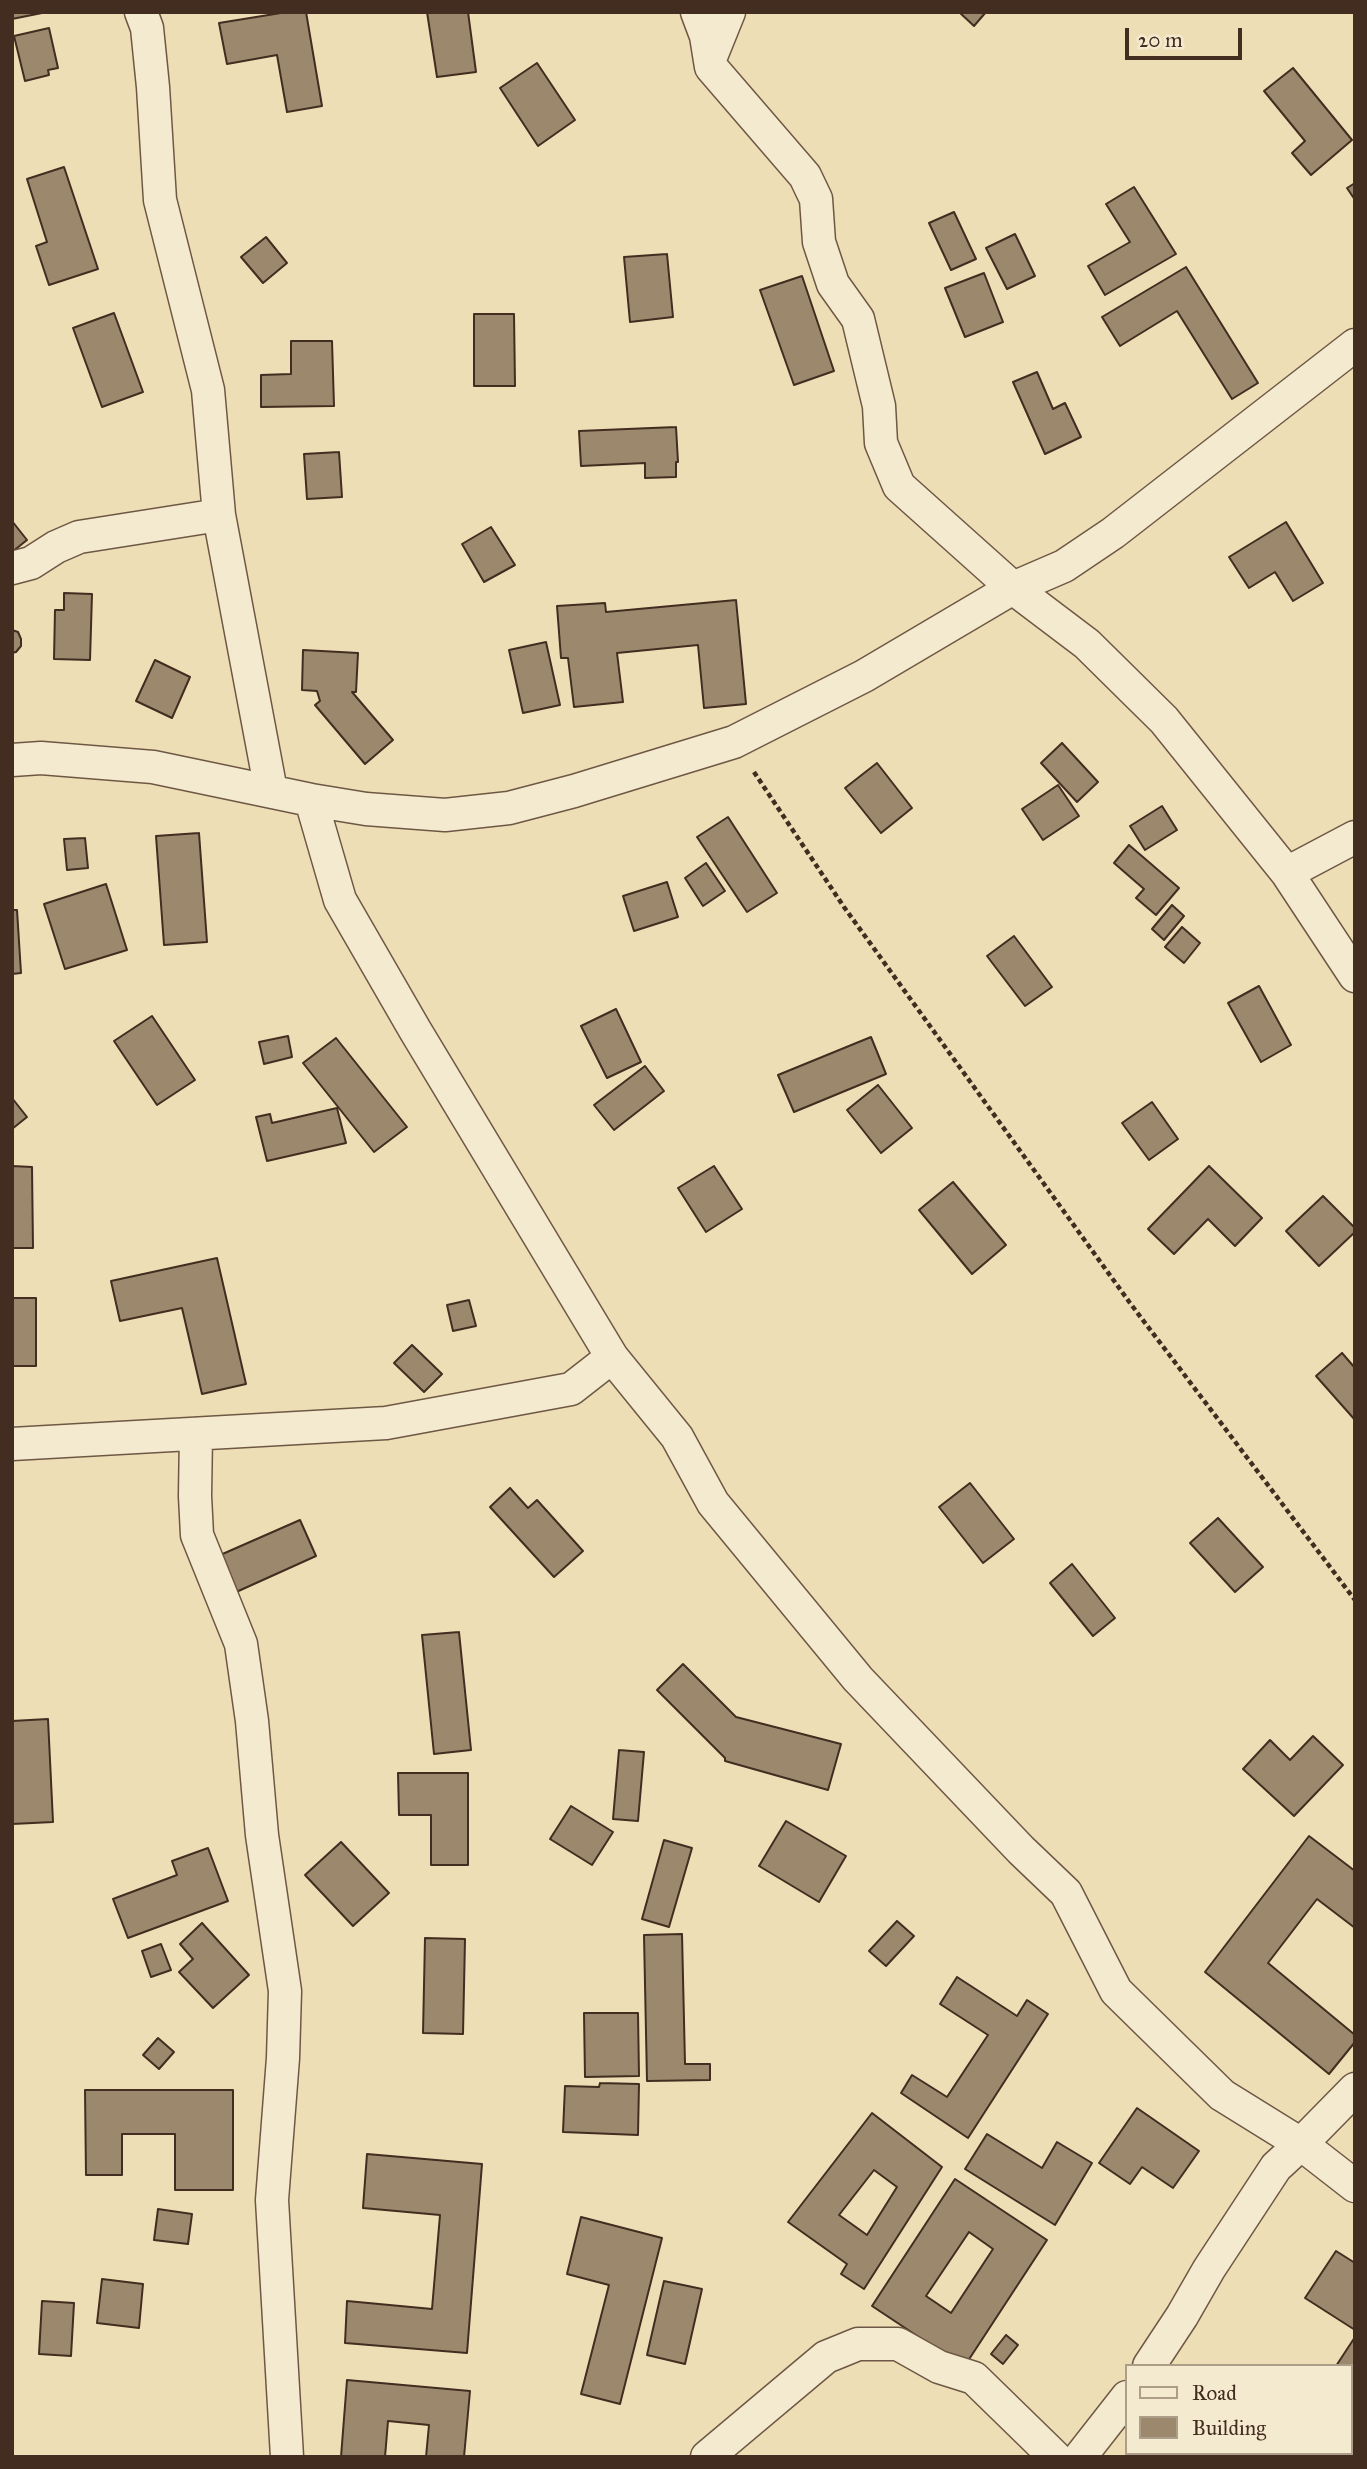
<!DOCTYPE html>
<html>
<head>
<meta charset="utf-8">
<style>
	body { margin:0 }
	#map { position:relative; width:1367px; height:2469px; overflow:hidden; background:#eedeb5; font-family:"IM FELL Great Primer",serif }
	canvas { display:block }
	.frame { position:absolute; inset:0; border:14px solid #432c20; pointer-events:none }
	.legend { position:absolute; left:1125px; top:2364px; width:228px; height:91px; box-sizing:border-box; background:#f4eacf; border:2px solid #ad9e89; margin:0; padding:9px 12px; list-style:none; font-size:21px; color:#432c20 }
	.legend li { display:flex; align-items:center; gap:14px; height:35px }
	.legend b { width:35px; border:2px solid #ad9e89 }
	.scale { position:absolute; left:1125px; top:28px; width:117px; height:32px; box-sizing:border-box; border:4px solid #432c20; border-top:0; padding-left:9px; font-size:21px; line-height:24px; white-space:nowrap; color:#432c20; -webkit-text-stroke:5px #f4eacf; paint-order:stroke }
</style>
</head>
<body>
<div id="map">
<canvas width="1367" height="2469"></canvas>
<div class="frame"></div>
<ul class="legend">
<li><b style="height:9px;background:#f4eacf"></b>Road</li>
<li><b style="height:19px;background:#9c896d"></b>Building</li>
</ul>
<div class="scale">20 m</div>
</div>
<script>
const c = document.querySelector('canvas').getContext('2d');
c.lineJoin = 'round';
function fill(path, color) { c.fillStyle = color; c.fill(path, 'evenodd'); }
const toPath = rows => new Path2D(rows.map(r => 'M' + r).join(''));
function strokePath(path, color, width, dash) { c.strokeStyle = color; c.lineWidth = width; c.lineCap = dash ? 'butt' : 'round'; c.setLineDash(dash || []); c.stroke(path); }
const building = toPath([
	[12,12,42,12,42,13,12,19,12,12],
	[287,12,306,12,322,106,287,112,277,55,227,64,219,23,287,12],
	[427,12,468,12,476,72,437,77,427,12],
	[959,12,986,12,974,26,959,12],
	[49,28,58,68,48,70,49,75,25,81,14,36,49,28],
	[537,63,575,120,538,146,500,88,537,63],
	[1293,68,1352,140,1311,175,1292,153,1305,141,1264,91,1293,68],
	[64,167,98,269,49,285,36,246,47,242,27,179,64,167],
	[1355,183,1355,200,1347,188,1355,183],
	[1134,187,1176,254,1105,295,1088,266,1130,242,1106,204,1134,187],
	[954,212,976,259,951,270,929,223,954,212],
	[1015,234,1035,276,1007,289,986,248,1015,234],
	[266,237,287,263,263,283,241,257,266,237],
	[667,254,673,317,630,322,624,257,667,254],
	[1186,267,1258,383,1232,399,1177,311,1120,346,1102,317,1186,267],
	[984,273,1003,322,965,337,945,288,984,273],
	[802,276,834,371,794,385,760,290,802,276],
	[114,313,143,392,102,407,73,328,114,313],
	[474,314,514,314,515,386,474,386,474,314],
	[291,341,332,341,334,406,261,407,261,375,291,374,291,341],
	[1037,372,1053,409,1065,403,1081,437,1045,454,1013,382,1037,372],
	[676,427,678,462,676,462,676,477,645,478,645,463,581,466,579,431,676,427],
	[339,452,342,497,307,499,304,454,339,452],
	[12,521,27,540,12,552,12,521],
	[1286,522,1323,583,1293,601,1275,572,1249,588,1229,557,1286,522],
	[491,527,515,565,484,582,462,544,491,527],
	[64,593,92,594,90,660,54,659,55,610,64,610,64,593],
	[736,600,746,704,704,708,698,645,617,653,623,702,574,707,568,658,561,658,557,606,605,603,606,612,736,600],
	[12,630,18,632,21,639,21,646,16,652,12,653,12,630],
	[546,642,560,705,523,713,509,650,546,642],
	[303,650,358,653,356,692,352,692,393,740,365,764,315,705,320,701,317,691,302,690,303,650],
	[155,660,190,677,172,718,136,701,155,660],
	[1062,743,1098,782,1077,802,1041,763,1062,743],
	[877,763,912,808,881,833,845,788,877,763],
	[1058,785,1079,816,1043,840,1022,809,1058,785],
	[1162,806,1177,830,1145,850,1130,826,1162,806],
	[728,817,777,893,747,912,697,837,728,817],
	[199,833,207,942,164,945,156,836,199,833],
	[85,838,88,868,67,870,64,839,85,838],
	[1129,845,1179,888,1156,915,1136,898,1144,889,1114,863,1129,845],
	[706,863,725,891,703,906,685,878,706,863],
	[667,882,678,917,634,931,623,896,667,882],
	[106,884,127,950,65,969,44,904,106,884],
	[1172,905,1184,916,1164,940,1152,929,1172,905],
	[12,910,17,910,21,973,12,974,12,910],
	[1182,927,1200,943,1184,963,1165,947,1182,927],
	[1014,936,1052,987,1025,1006,987,956,1014,936],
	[1259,986,1291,1045,1261,1062,1228,1003,1259,986],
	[616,1009,641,1062,607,1078,581,1026,616,1009],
	[152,1016,195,1080,157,1105,114,1041,152,1016],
	[288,1036,292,1057,264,1064,259,1042,288,1036],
	[871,1037,886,1074,794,1112,778,1075,871,1037],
	[336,1038,407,1127,374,1152,303,1063,336,1038],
	[645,1066,664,1091,614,1130,594,1105,645,1066],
	[878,1085,912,1128,881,1153,847,1110,878,1085],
	[12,1098,27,1117,12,1129,12,1098],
	[1152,1102,1178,1139,1149,1160,1122,1123,1152,1102],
	[337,1108,346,1143,267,1161,256,1117,270,1114,272,1123,337,1108],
	[12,1166,32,1167,33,1248,12,1248,12,1166],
	[714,1166,742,1209,706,1232,678,1188,714,1166],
	[1209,1166,1262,1218,1235,1246,1208,1219,1174,1254,1148,1229,1209,1166],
	[953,1182,1006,1245,972,1274,919,1210,953,1182],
	[1323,1196,1355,1228,1355,1232,1319,1266,1286,1231,1323,1196],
	[217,1258,246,1384,202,1394,182,1308,120,1321,111,1281,217,1258],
	[12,1298,36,1298,36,1366,12,1366,12,1298],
	[469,1300,476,1326,453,1331,447,1305,469,1300],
	[412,1345,442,1374,424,1392,394,1363,412,1345],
	[1342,1353,1355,1368,1355,1420,1316,1376,1342,1353],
	[970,1483,1014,1539,983,1563,939,1507,970,1483],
	[510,1488,528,1508,537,1500,583,1551,554,1577,490,1507,510,1488],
	[1218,1518,1263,1567,1235,1592,1190,1543,1218,1518],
	[300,1520,316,1556,234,1593,218,1556,300,1520],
	[1072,1564,1115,1618,1093,1636,1050,1583,1072,1564],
	[459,1632,471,1750,434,1754,422,1635,459,1632],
	[683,1664,736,1717,841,1744,828,1790,725,1761,725,1758,657,1690,683,1664],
	[48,1719,53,1822,12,1824,12,1721,48,1719],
	[1313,1736,1343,1765,1294,1816,1243,1769,1270,1740,1290,1760,1313,1736],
	[619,1750,644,1752,638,1821,613,1819,619,1750],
	[398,1773,468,1773,468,1865,431,1865,431,1815,399,1815,398,1773],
	[571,1806,613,1832,592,1865,550,1839,571,1806],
	[786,1821,846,1856,819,1902,759,1866,786,1821],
	[1309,1836,1355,1871,1355,1928,1317,1899,1268,1963,1355,2035,1355,2042,1329,2074,1205,1972,1309,1836],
	[664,1840,692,1848,669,1927,642,1919,664,1840],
	[341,1842,389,1893,353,1926,305,1875,341,1842],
	[208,1848,228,1901,128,1938,113,1899,177,1875,172,1861,208,1848],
	[897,1921,914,1936,886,1966,869,1951,897,1921],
	[202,1923,249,1975,213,2008,179,1972,193,1959,180,1944,202,1923],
	[682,1934,685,2064,710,2064,710,2080,647,2081,644,1935,682,1934],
	[425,1938,465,1939,463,2034,423,2033,425,1938],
	[161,1944,171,1970,151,1977,142,1951,161,1944],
	[957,1977,1017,2016,1027,2000,1048,2014,968,2138,901,2093,912,2075,947,2097,988,2035,940,2004,957,1977],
	[584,2013,638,2013,639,2076,585,2077,584,2013],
	[158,2038,174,2052,159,2069,143,2055,158,2038],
	[600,2083,639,2084,638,2135,563,2132,565,2086,599,2087,600,2083],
	[85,2090,233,2090,233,2190,175,2190,175,2134,122,2134,122,2175,86,2175,85,2090],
	[1137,2108,1199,2151,1173,2188,1142,2167,1130,2184,1099,2163,1137,2108],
	[872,2113,942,2167,864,2289,841,2274,847,2264,788,2222,872,2113],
	[874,2170,897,2187,867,2235,839,2215,874,2170],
	[987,2134,1042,2168,1057,2142,1092,2163,1055,2225,965,2169,987,2134],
	[367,2154,482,2164,467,2353,345,2343,347,2301,432,2309,440,2215,363,2208,367,2154],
	[955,2179,1047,2240,964,2367,872,2306,955,2179],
	[969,2232,993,2249,951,2313,926,2296,969,2232],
	[158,2209,192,2214,188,2244,154,2240,158,2209],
	[581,2217,662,2238,620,2404,581,2394,609,2285,567,2274,581,2217],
	[1336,2251,1355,2263,1355,2330,1305,2298,1336,2251],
	[102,2279,143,2284,139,2328,97,2323,102,2279],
	[664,2281,702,2289,685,2364,647,2355,664,2281],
	[42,2301,74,2303,71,2356,39,2354,42,2301],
	[1006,2335,1018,2345,1003,2364,991,2354,1006,2335],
	[1355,2337,1355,2411,1351,2416,1351,2366,1336,2366,1355,2337],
	[347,2380,470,2391,464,2457,426,2457,429,2425,388,2421,385,2457,341,2457,347,2380],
	[1308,2453,1328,2453,1326,2457,1313,2457,1308,2453]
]);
fill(building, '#9c896d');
strokePath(building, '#432c20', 2);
const minor = toPath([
	[141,12,147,28,153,87,160,200,208,390,219,515,271,791],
	[697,12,706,36,711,67,805,176,816,199,819,242,833,284,858,319,879,406,881,443,899,486,1013,588,1087,644,1164,720,1287,873,1355,976],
	[710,59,729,12],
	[12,568,31,563,56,547,79,537,219,515],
	[12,760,41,758,153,767,311,800,366,809,445,815,509,808,574,791,734,742,864,676,1013,588,1064,566,1113,533,1355,345],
	[311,800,340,900,415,1030,612,1357,677,1437,713,1503,858,1679,1021,1850,1066,1893,1116,1991,1222,2095,1301,2144,1355,2089],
	[1287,873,1355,837],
	[196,1434,195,1496,197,1535,241,1644,252,1721,262,1835,285,1991,283,2058,272,2200,287,2457],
	[12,1444,386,1423,571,1389,612,1357],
	[1149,2366,1182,2316,1209,2269,1276,2167,1301,2144,1355,2186],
	[707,2457,826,2357,858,2344,898,2344,939,2367,974,2378,1055,2457],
	[1080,2457,1127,2397]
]);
strokePath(minor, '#6e5845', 35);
strokePath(toPath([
	[754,772,844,907,1130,1303,1355,1600]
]), '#432c20', 4.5, [5, 3.5]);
strokePath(minor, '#f4eacf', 32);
</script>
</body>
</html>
